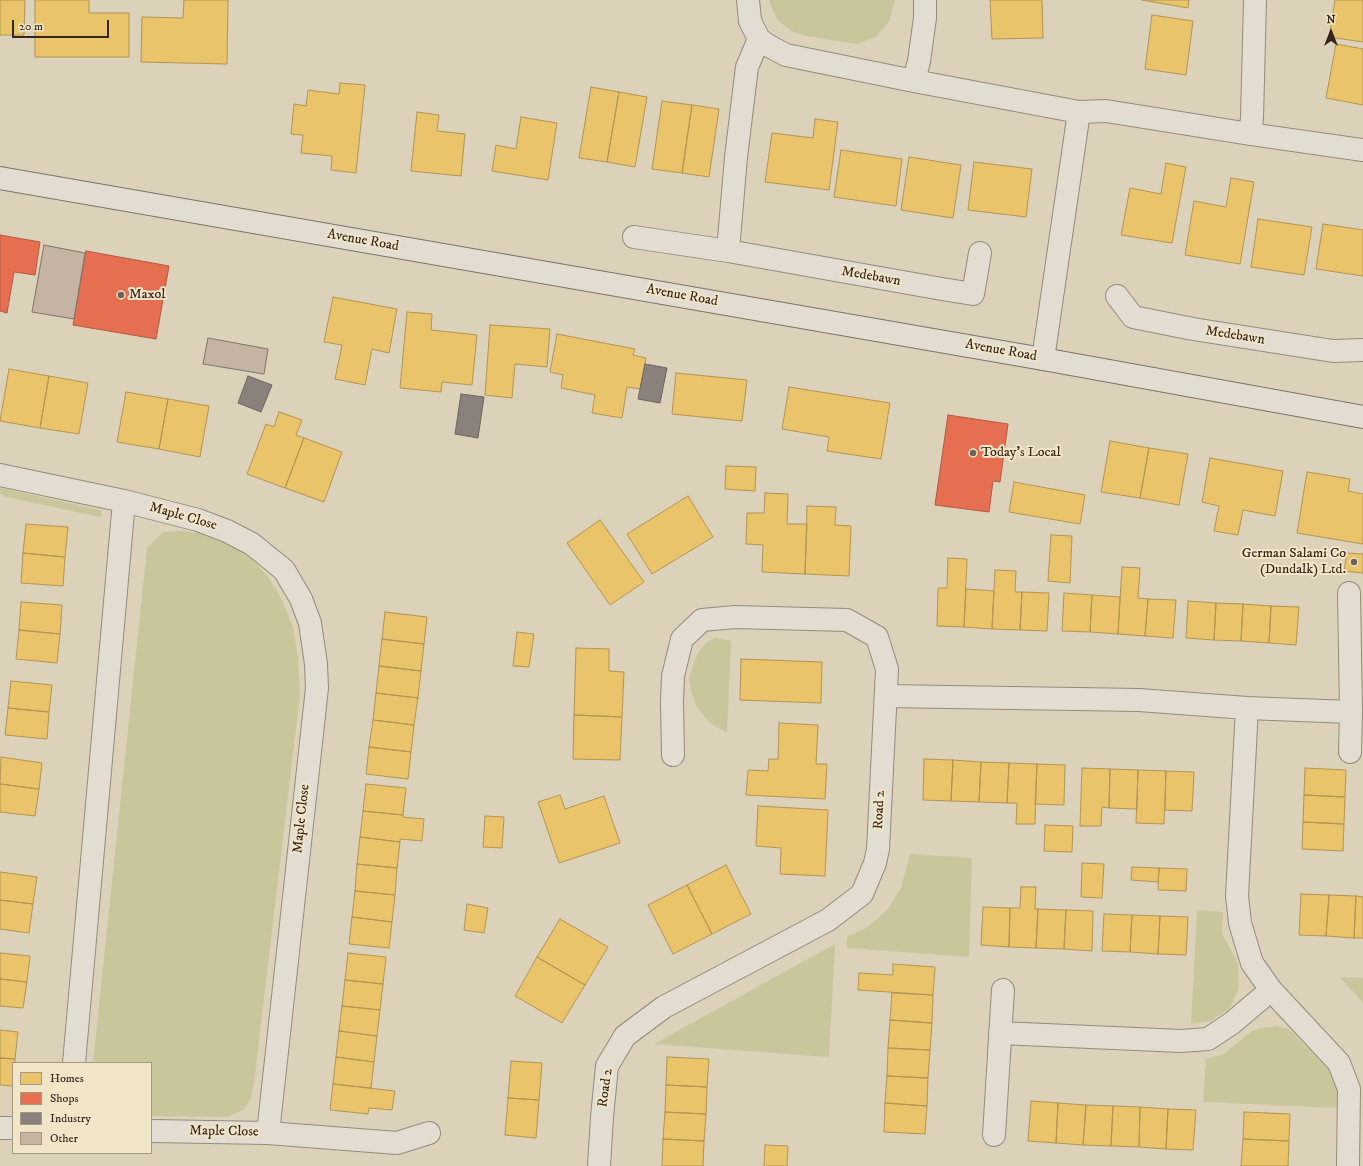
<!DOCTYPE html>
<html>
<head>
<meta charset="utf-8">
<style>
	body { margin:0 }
	#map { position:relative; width:1363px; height:1166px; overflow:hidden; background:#dcd1b9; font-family:"IM FELL DW Pica",serif }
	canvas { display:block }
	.legend { position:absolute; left:12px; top:1062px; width:140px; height:92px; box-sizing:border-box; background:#f1e5c8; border:1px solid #a69883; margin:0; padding:5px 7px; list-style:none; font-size:12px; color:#35251c }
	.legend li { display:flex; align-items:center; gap:8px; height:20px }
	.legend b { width:20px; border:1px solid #a69883 }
	.north { position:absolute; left:1311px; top:12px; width:40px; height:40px; -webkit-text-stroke:3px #f1e5c8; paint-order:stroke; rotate:0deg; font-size:11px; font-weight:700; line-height:16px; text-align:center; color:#35251c }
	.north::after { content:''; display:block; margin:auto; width:14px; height:18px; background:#35251c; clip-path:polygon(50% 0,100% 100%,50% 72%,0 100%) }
	.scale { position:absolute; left:12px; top:20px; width:97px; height:18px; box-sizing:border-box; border:2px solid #35251c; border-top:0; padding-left:5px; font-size:12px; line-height:14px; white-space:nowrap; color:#35251c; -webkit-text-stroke:3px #f1e5c8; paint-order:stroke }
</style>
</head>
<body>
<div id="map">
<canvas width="1363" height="1166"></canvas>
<ul class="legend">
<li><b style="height:11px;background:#e9c46a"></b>Homes</li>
<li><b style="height:11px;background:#e76f51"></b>Shops</li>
<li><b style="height:11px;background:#8a817c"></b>Industry</li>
<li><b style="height:11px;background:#c5b4a3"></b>Other</li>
</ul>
<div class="north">N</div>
<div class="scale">20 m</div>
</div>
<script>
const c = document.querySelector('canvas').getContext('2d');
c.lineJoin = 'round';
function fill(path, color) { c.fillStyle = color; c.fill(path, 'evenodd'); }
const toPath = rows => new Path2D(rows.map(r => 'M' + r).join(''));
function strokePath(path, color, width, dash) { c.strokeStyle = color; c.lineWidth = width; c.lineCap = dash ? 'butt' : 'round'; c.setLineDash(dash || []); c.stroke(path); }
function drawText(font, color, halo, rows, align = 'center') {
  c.font = font + ' "IM FELL DW Pica",serif'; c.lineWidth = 4; c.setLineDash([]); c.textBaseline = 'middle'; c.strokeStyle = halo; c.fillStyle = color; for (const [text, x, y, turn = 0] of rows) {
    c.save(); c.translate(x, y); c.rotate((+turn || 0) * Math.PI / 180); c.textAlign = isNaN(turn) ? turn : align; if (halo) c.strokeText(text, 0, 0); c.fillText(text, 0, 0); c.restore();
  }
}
fill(toPath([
	[770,0,895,0,889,22,876,37,857,44,806,36,791,31,777,19,770,4],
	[0,488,100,510,101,511,101,517,6,497,0,493],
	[180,531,199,533,243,551,266,574,281,598,293,627,298,658,300,695,254,1083,250,1101,243,1110,227,1117,151,1116,151,1063,93,1063,147,548,163,532],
	[715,638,731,641,727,733,710,723,697,708,691,691,689,678,693,665,698,653,706,643],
	[910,854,972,858,969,957,847,948,847,937,868,927,888,909,901,888],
	[1197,910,1223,912,1222,933,1238,964,1239,988,1230,1008,1211,1021,1191,1024],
	[835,944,829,1057,654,1044],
	[1340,977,1363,978,1363,1003],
	[1276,1026,1289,1029,1329,1070,1340,1090,1340,1108,1203,1102,1206,1059,1224,1054,1252,1031,1261,1028]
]), '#cac69c');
const homes = toPath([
	[0,0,25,0,24,35,0,35,0,0],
	[35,0,89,0,89,13,129,13,129,57,35,57,35,0],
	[184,0,228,0,227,64,141,62,142,17,183,18,184,0],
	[990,0,1042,0,1043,38,992,39,990,0],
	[1142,0,1189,0,1188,8,1142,0],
	[1335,0,1363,0,1363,42,1329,37,1335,0],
	[1152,15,1193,21,1186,75,1145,69,1152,15],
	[1336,44,1363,49,1363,105,1326,98,1336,44],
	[340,83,365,85,356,173,331,170,332,156,301,153,303,135,291,134,294,104,306,106,308,90,339,94,340,83],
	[591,87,619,92,607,162,579,158,591,87],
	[619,92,647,97,635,167,607,162,619,92],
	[662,101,692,105,682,173,652,169,662,101],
	[692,105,719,109,709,177,682,173,692,105],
	[417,112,439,115,437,131,465,134,461,176,411,171,417,112],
	[521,117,557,123,548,180,492,171,496,145,516,149,521,117],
	[815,119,838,122,829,190,765,182,772,133,813,138,815,119],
	[841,150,902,159,896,206,834,197,841,150],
	[909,157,961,165,953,218,901,210,909,157],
	[974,162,1032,169,1026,217,968,210,974,162],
	[1166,163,1186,167,1172,243,1121,235,1130,188,1161,194,1166,163],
	[1231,178,1254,182,1240,264,1185,255,1194,201,1226,207,1231,178],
	[1258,219,1312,227,1304,275,1251,267,1258,219],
	[1323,224,1363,230,1363,276,1316,269,1323,224],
	[333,297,397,309,389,353,372,349,365,385,335,379,342,345,324,342,333,297],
	[407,312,432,314,431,330,477,335,472,385,442,382,441,392,400,388,407,312],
	[490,325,550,329,547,367,515,364,512,398,485,395,490,325],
	[557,334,635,349,633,355,646,358,640,389,627,387,622,418,592,413,595,395,561,388,563,375,550,372,557,334],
	[9,369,49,376,40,428,0,421,9,369],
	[676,373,747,380,742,421,672,414,676,373],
	[49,376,88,383,79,434,40,428,49,376],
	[789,387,890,403,881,459,827,451,829,437,782,429,789,387],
	[126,392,168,399,159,449,117,442,126,392],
	[168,399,209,406,200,457,159,449,168,399],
	[279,412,302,420,296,435,304,438,285,488,247,474,266,424,274,427,279,412],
	[304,438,342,452,324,502,285,488,304,438],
	[1110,441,1149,448,1140,498,1101,492,1110,441],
	[1149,448,1188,454,1179,505,1140,498,1149,448],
	[1210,458,1283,471,1275,516,1243,510,1238,535,1214,531,1219,506,1202,502,1210,458],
	[726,466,756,467,755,491,725,489,726,466],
	[1307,472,1350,479,1348,491,1363,494,1363,544,1297,533,1307,472],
	[1014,482,1085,495,1080,524,1009,512,1014,482],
	[765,493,788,494,787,524,807,524,805,574,762,572,763,545,746,544,747,513,764,513,765,493],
	[688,496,713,537,652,574,627,534,688,496],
	[807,506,836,507,835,525,851,526,849,576,805,574,807,506],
	[600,520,644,582,610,605,567,543,600,520],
	[26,524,68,527,65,557,23,553,26,524],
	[1051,535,1072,536,1070,583,1048,581,1051,535],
	[23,553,65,557,63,586,21,583,23,553],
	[1347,553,1363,554,1363,573,1344,571,1347,553],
	[948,558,967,559,964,627,937,626,938,588,947,588,948,558],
	[1122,567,1140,568,1138,598,1148,599,1145,636,1118,634,1122,567],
	[995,570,1016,571,1015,592,1022,592,1020,630,992,629,995,570],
	[966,589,994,591,992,629,964,627,966,589],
	[1022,592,1049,593,1047,631,1020,630,1022,592],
	[1064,593,1092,595,1090,632,1062,631,1064,593],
	[1092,595,1120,597,1118,634,1090,632,1092,595],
	[1148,599,1176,600,1173,638,1145,636,1148,599],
	[1188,601,1216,603,1214,640,1186,638,1188,601],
	[21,602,62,605,60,634,19,630,21,602],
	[1216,603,1243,604,1241,641,1214,640,1216,603],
	[1243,604,1271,606,1269,643,1241,641,1243,604],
	[1271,606,1299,607,1296,645,1269,643,1271,606],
	[385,612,427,617,424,644,382,639,385,612],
	[19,630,60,634,57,663,16,659,19,630],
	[517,632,534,634,529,667,513,666,517,632],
	[382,639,424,644,421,671,379,666,382,639],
	[576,648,609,649,609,671,624,672,622,717,574,715,576,648],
	[741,659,822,662,821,703,740,700,741,659],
	[379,666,421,671,418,698,376,693,379,666],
	[11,681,52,685,49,712,8,708,11,681],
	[376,693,418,698,414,725,373,720,376,693],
	[8,708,49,712,47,739,5,735,8,708],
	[574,715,622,717,620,760,573,759,574,715],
	[373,720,414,725,411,752,369,747,373,720],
	[779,723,818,725,816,764,827,764,825,799,746,795,748,770,768,771,769,759,778,759,779,723],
	[369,747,411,752,408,779,366,774,369,747],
	[1,757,42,763,39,789,0,784,1,757],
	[924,759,953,760,951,801,923,800,924,759],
	[953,760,981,762,979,802,951,801,953,760],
	[981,762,1009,763,1007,803,979,802,981,762],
	[1009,763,1037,764,1035,824,1016,824,1017,803,1007,803,1009,763],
	[1037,764,1065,765,1064,805,1035,804,1037,764],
	[1082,768,1110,769,1109,808,1102,807,1101,826,1080,826,1082,768],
	[1305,768,1346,770,1345,797,1304,795,1305,768],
	[1110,769,1138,770,1137,809,1109,808,1110,769],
	[1138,770,1166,771,1164,824,1136,823,1138,770],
	[1166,771,1194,772,1192,811,1165,810,1166,771],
	[0,784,39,789,35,816,0,812,0,784],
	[366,784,406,788,403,815,363,811,366,784],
	[560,795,565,809,604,796,620,843,559,863,538,802,560,795],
	[1304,795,1345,797,1344,824,1303,822,1304,795],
	[758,806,828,810,825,876,780,874,781,848,756,846,758,806],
	[363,811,403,815,403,817,424,819,422,841,400,839,400,842,360,837,363,811],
	[485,816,504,817,502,848,483,847,485,816],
	[1303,822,1344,824,1343,851,1302,849,1303,822],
	[1045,825,1073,826,1072,852,1044,851,1045,825],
	[360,837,400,842,397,868,357,864,360,837],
	[1082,863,1104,864,1102,898,1081,897,1082,863],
	[357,864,397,868,395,895,355,891,357,864],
	[726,865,751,914,712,934,687,885,726,865],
	[1132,867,1159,868,1158,882,1131,880,1132,867],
	[1159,868,1187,869,1186,891,1158,890,1159,868],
	[0,872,37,877,33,904,0,900,0,872],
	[687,885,712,934,673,954,648,905,687,885],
	[1021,887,1036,887,1035,909,1038,909,1036,948,1009,947,1010,908,1020,908,1021,887],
	[355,891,395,895,392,922,352,917,355,891],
	[1301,894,1329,895,1326,936,1299,935,1301,894],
	[1329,895,1356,896,1354,938,1326,936,1329,895],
	[1356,896,1363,897,1363,938,1354,938,1356,896],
	[0,900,33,904,29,933,0,929,0,900],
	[467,904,488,908,484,933,464,930,467,904],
	[983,907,1010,908,1009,947,981,945,983,907],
	[1038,909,1066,910,1064,949,1036,948,1038,909],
	[1066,910,1093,911,1092,951,1064,949,1066,910],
	[1104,914,1132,915,1130,952,1102,951,1104,914],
	[1132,915,1160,916,1158,954,1130,952,1132,915],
	[1160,916,1188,917,1186,955,1158,954,1160,916],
	[352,917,392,922,389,948,349,944,352,917],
	[560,919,608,947,585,985,537,957,560,919],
	[0,953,30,956,27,982,0,979,0,953],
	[348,953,386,957,383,984,345,980,348,953],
	[537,957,585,985,562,1023,515,996,537,957],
	[893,964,935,967,933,995,858,990,859,973,893,975,893,964],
	[0,979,27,982,23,1008,0,1006,0,979],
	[345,980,383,984,380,1010,342,1006,345,980],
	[892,993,933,995,932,1023,890,1020,892,993],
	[342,1006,380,1010,377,1036,339,1031,342,1006],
	[890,1020,932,1023,930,1050,888,1048,890,1020],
	[0,1030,18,1032,15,1059,0,1058,0,1030],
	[339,1031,377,1036,374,1062,336,1057,339,1031],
	[888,1048,930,1050,928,1078,887,1076,888,1048],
	[336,1057,374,1062,371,1088,333,1084,336,1057],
	[667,1057,709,1059,707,1087,666,1085,667,1057],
	[0,1058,15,1059,15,1063,13,1063,13,1086,0,1085,0,1058],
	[511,1061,542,1063,539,1100,508,1098,511,1061],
	[887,1076,928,1078,927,1106,885,1103,887,1076],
	[333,1084,395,1091,392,1110,369,1108,368,1114,330,1110,333,1084],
	[666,1085,707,1087,706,1114,665,1112,666,1085],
	[508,1098,539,1100,536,1138,505,1135,508,1098],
	[1031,1101,1058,1103,1056,1143,1028,1141,1031,1101],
	[885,1103,927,1106,925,1134,884,1132,885,1103],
	[1058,1103,1086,1105,1083,1145,1056,1143,1058,1103],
	[1086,1105,1113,1106,1111,1146,1083,1145,1086,1105],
	[1113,1106,1140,1107,1139,1147,1111,1146,1113,1106],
	[1140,1107,1168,1109,1166,1149,1139,1147,1140,1107],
	[1168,1109,1196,1110,1193,1150,1166,1149,1168,1109],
	[665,1112,706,1114,704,1141,663,1139,665,1112],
	[1244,1112,1290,1114,1289,1141,1243,1139,1244,1112],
	[663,1139,704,1141,703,1166,662,1166,663,1139],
	[1243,1139,1289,1141,1288,1166,1241,1166,1243,1139],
	[765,1145,788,1146,787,1166,764,1166,765,1145]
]);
fill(homes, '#e9c46a');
strokePath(homes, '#b39453', 1);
const shops = toPath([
	[0,235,40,242,35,275,14,272,7,313,0,311,0,235],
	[86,251,169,266,156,339,73,325,86,251],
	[948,415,1008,424,1000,482,993,481,989,512,935,505,948,415]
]);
fill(shops, '#e76f51');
strokePath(shops, '#b25941', 1);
const industry = toPath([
	[645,364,667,368,660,403,638,399,645,364],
	[248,376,272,385,261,412,238,403,248,376],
	[461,394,484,397,478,438,455,434,461,394]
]);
fill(industry, '#8a817c');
strokePath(industry, '#70655f', 1);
const building = toPath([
	[44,245,85,253,74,319,32,312,44,245],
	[208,338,268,349,264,374,203,364,208,338]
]);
fill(building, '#c5b4a3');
strokePath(building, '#7c7467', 1);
const street = toPath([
	[748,0,750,21,759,39,769,46,786,55,914,81,1079,112,1043,359],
	[759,39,747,67,736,157,728,251,942,289,973,294,980,253],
	[914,81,919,61,925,18,925,0],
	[1079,112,1106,111,1250,134,1363,150],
	[1250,134,1252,118,1255,0],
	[634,237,728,251],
	[1117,296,1133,317,1193,329,1333,351,1363,350],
	[0,475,124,501,198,520,227,531,252,544,284,570,301,599,310,623,316,664,317,688,268,1133,151,1131],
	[1349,593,1351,712,1350,752],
	[886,696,1139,700,1247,708,1351,712],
	[1247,708,1237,896,1240,923,1252,963,1271,990,1339,1063,1349,1089,1348,1166],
	[1000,1033,1181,1041,1208,1039,1232,1023,1271,990],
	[74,1063,124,501],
	[0,1128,13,1128],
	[268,1133,397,1143,429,1133],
	[994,1135,1003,990],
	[599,1166,602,1117,607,1066,625,1036,664,1007,828,920,862,894,875,863,878,849,887,669,877,637,847,620,735,617,702,620,682,639,673,676,672,702,673,755]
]);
const secondary = toPath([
	[0,178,1043,359,1363,417]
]);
strokePath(street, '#938b7c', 24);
strokePath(secondary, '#7c7467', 24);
strokePath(street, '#e3ddd1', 22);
strokePath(secondary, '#e3ddd1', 22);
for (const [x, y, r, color] of [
	[121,295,4,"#6f6153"],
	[973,453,4,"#6f6153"],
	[1354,562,4,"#6f6153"]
]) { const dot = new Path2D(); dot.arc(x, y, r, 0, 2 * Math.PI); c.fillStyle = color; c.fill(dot); strokePath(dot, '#f1e5c8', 1.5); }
drawText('14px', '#35251c', '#f1e5c8', [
	["Avenue Road",363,241,10],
	["Medebawn",871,277,10],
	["Avenue Road",682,296,10],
	["Medebawn",1235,336,9],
	["Avenue Road",1001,351,10],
	["Maple Close",183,517,16],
	["Road 2",880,810,-87],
	["Maple Close",302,819,-84],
	["Road 2",606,1088,-82],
	["Maple Close",224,1132,1]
]);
drawText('14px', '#35251c', '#f1e5c8', [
	["Maxol",129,295],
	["Today's Local",981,453],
	["German Salami Co",1346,554,"right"],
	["(Dundalk) Ltd.",1346,570,"right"]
], 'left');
</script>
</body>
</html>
